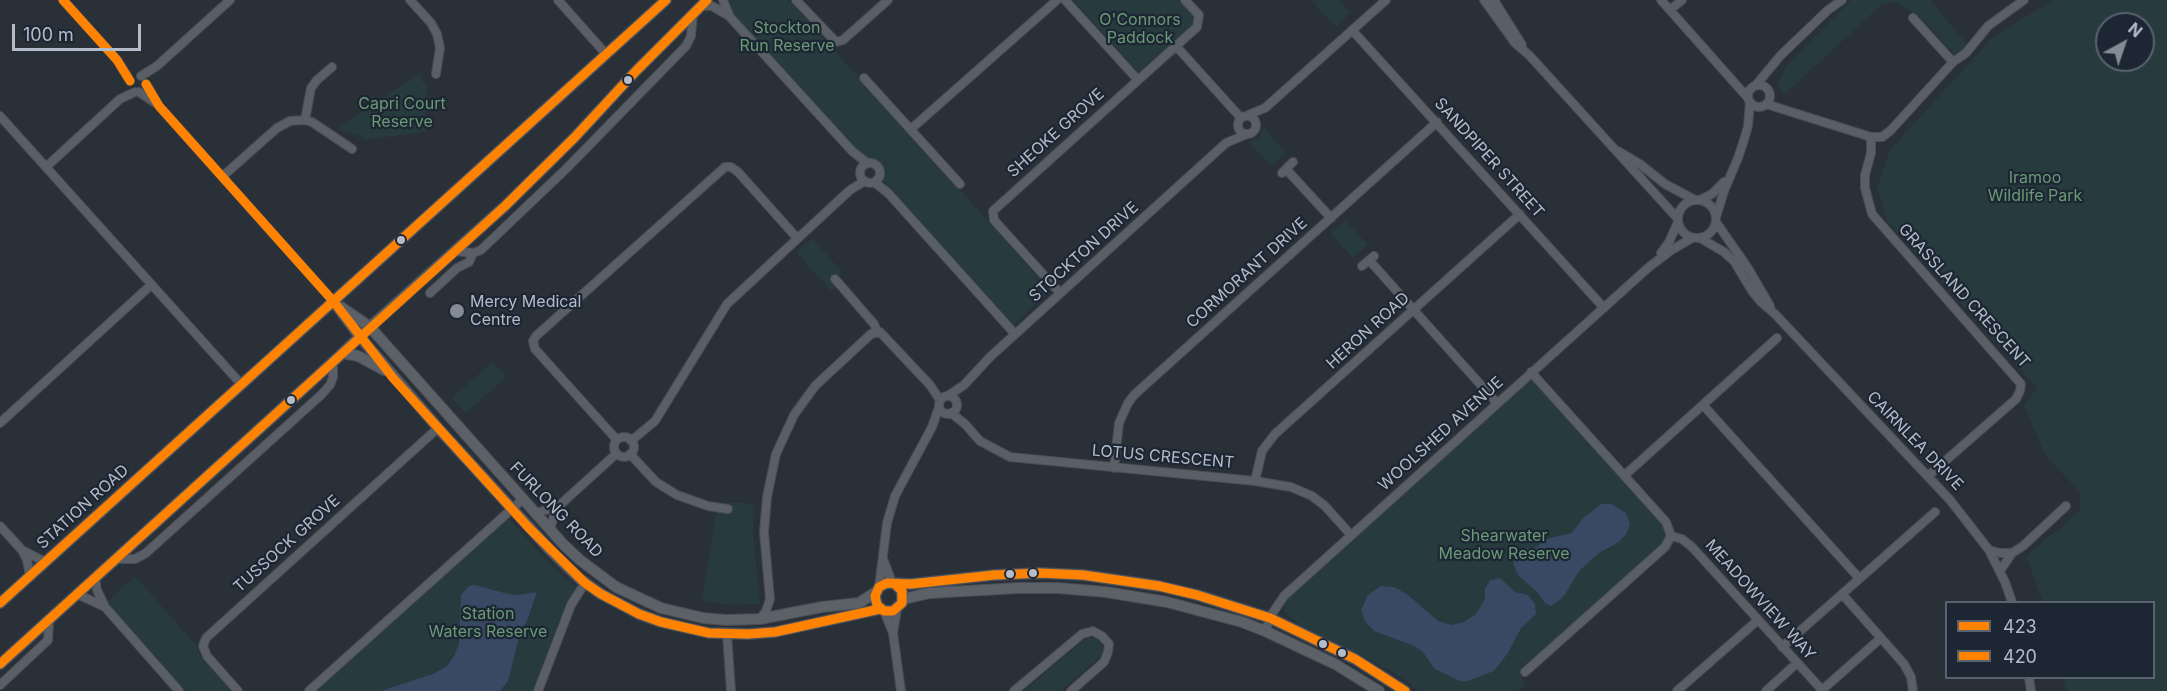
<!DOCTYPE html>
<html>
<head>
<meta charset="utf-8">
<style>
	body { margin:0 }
	#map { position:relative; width:2167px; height:691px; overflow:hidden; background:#2a3038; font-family:Inter,sans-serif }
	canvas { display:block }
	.legend { position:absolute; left:1945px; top:601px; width:210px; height:78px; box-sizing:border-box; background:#1d2633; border:2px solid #59626f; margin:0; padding:8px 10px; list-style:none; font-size:18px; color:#b4bcc9 }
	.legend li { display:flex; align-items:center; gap:12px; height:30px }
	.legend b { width:30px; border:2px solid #59626f }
	.north { position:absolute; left:2095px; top:12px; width:60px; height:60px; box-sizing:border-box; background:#1d2633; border:2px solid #59626f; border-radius:50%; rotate:40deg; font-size:16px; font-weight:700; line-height:24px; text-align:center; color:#b4bcc9 }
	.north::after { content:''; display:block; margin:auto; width:21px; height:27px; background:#848b96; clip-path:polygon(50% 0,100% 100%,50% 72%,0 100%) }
	.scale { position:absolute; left:12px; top:24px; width:129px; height:27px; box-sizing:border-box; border:3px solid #b4bcc9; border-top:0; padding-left:8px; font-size:18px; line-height:21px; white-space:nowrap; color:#b4bcc9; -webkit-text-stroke:4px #1d2633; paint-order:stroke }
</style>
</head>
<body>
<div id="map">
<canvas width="2167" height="691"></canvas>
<ul class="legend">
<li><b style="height:8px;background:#ff8200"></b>423</li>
<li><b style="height:8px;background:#ff8200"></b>420</li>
</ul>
<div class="north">N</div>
<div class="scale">100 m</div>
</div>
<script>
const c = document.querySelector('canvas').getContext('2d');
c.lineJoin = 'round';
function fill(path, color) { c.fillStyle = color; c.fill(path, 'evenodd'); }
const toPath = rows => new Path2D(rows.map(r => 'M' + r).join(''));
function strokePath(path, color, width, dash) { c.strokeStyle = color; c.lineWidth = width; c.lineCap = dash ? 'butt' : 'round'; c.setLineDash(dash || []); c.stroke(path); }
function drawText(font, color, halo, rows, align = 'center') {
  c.font = font + ' Inter,sans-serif'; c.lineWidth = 4.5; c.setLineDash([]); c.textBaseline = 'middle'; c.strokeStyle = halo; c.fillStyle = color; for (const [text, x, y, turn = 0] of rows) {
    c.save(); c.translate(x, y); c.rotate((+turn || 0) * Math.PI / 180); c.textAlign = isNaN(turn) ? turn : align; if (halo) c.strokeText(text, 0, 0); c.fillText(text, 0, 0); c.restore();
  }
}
fill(toPath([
	[730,0,789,0,1050,290,1014,325,724,6],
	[1073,0,1179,0,1194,17,1193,25,1138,72],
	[1311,0,1339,0,1351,13,1336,27],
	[1851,0,1930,0,1968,45,1956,56,1922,19,1895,2,1880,6,1784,95,1777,85,1787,65],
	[2053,0,2167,0,2167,691,2066,691,2063,678,2154,678,2154,602,2043,602,2026,556,2080,511,2080,492,2045,455,2024,405,2037,388,1887,221,1877,187,1890,150,1992,38],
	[2107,24,2143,24,2143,60,2107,60],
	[420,73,422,81,427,86,425,132,364,140,359,135,345,132,338,128],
	[1264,128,1286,153,1271,166,1249,142,1259,138],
	[1345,220,1368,245,1353,258,1330,233],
	[812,238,842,272,832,281,837,287,831,291,796,252],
	[493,361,506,377,466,413,452,398],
	[1532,379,1663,524,1667,535,1664,544,1519,672,1525,685,1518,691,1419,691,1393,672,1303,627,1290,617,1283,610,1286,600],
	[727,502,754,504,753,532,760,604,731,605,702,601,715,518,717,512],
	[508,517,550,564,579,589,558,623,533,691,316,691],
	[135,576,196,645,201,657,232,691,185,691,106,603],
	[1086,638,1096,638,1101,641,1103,651,1101,656,1061,691,1024,691]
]), '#273a3e');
fill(toPath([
	[1601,504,1611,504,1626,513,1630,524,1626,534,1619,542,1599,553,1579,571,1564,596,1558,601,1551,606,1545,603,1537,592,1518,575,1513,564,1516,555,1523,549,1537,547,1546,539,1572,533,1582,519],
	[1500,578,1515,592,1528,595,1535,604,1536,614,1521,628,1508,653,1494,671,1468,681,1460,681,1435,669,1422,651,1412,645,1374,631,1365,621,1361,610,1368,595,1381,586,1394,587,1408,595,1438,621,1451,625,1464,622,1476,614,1485,599,1485,589,1490,580],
	[475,585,504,593,518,595,537,592,526,623,520,633,508,681,500,691,381,691,433,674,447,666,454,656,459,644,461,595,469,586]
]), '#384963');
const minor = toPath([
	[63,0,117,60,130,81],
	[410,0,431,23,437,34,440,48,436,74],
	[558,0,606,54],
	[723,0,729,15],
	[796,0,836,42,843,40,888,0],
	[1065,0,1138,80],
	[1484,0,1515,43,1529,55,1678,219],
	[1494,0,1522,45],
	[1661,0,1748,98],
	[701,6,712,6,729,16,852,151,867,163],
	[1670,10,1682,0],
	[1913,18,1953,62],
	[1352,30,1604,308],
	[1176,46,1241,118],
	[141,76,157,66,230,0],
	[864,78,960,184],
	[146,84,159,106,334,302],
	[1756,85,1781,55,1828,10,1842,0],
	'1748 96a11 11 0 1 1 22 0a11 11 0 1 1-22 0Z',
	[139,92,157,104],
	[1766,104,1871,137,1882,137,1891,130,1953,62,1966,53,1988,26,2024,0],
	[1248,115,1265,108,1386,0],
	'1238 125a9 9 0 1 1 18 0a9 9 0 1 1-18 0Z',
	[0,116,241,384],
	[305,120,311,88,317,80,332,67],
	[911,129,1057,0],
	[1871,137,1871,153,1865,175,1865,188,1872,214,2021,384,2020,391,2016,399,1928,476],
	[1618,151,1640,164,1665,184,1695,200],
	'860 173a10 10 0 1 1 20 0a10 10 0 1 1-20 0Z',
	[46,167,120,99,135,92],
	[1286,169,1331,218],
	[1282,173,1293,162],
	[223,176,277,128,290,121,305,120,312,122,352,149],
	[874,182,888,193,1015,334],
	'1678 219a19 19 0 1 1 38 0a19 19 0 1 1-38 0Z',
	[1700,200,1712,194,1724,182],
	[1716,217,1724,191,1738,158,1744,140,1748,126,1750,102],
	[1716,222,1748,268,1770,306],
	[1700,238,1724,252,1734,261,1752,291,1761,302,1775,314,1950,500,1989,550,2005,582,2012,602],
	[455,251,473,253,481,250,567,168,686,46,691,36,693,13],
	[1661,253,1669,242,1678,222],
	[1369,260,1497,403],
	[1362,266,1374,256],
	[835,279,874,324,877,331],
	[430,293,457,268,469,262,473,253],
	[1060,293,994,220,993,211,1197,27,1199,15,1185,0],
	[1531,372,1666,522,1671,536,1682,539,1692,547,1823,691],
	[949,395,964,385,990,357,1226,143,1247,134],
	'939 405a9 9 0 1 1 18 0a9 9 0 1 1-18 0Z',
	[1703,405,1859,578],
	[951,413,965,424,980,441,1010,457,1255,481,1291,487,1312,496,1325,506,1351,535],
	[0,423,151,285],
	'614 447a10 10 0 1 1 20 0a10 10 0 1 1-20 0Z',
	[617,440,535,349,533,341,536,336,725,167,731,167,738,172,797,238],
	[631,441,655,421,727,304,850,190,865,181],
	[630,454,656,482,677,495,708,506,728,509],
	[1114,468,1119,423,1128,403,1134,395,1437,122],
	[1625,475,1777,338],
	[1255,481,1262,451,1275,434,1520,214],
	[535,513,546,510,559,505],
	[0,526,22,550,27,560,30,576],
	[550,529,555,513,562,503,616,454],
	[22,550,45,562],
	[1989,550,2000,553,2012,553],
	[115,559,135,559,146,553,321,395,330,385,333,377,333,362],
	[884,561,892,583],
	[2000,571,2012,553,2023,546,2066,506],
	[95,578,97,590,105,607],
	[879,587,887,523,895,496,932,427,939,407],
	[77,594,105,607,179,691],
	[1842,594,1904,664,1911,677,1913,691],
	[884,611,893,633,901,691],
	[760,619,766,611,770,599,764,532,767,497,776,454,794,415,815,386,871,334,880,332,930,385,940,400],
	[1265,631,1272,614,1284,596,1649,267,1670,251,1692,238],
	[893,633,897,609],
	[727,634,731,691],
	[1782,647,1935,512],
	[1525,672,1665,547,1671,536],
	[2029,678,2031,691],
	[0,685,48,640,49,620],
	[1822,690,1881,638],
	[238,691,207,656,203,646,206,638,438,428],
	[309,691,523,499],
	[538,691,571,605,585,583],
	[1014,691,1082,634,1093,631,1102,636,1109,644,1108,652,1104,662,1071,691],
	[1677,691,1758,620],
	[1766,691,1797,663]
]);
const major = toPath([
	[334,302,360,337,438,428,551,551,580,579,601,594,639,614,661,622,709,633,748,634,775,632,880,609],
	[341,307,370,327,563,544,580,560,616,587,661,608,703,618,726,620,760,619,822,607,859,603,876,592],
	[343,353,358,356,384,370],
	[895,584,902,591,902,603,893,611,884,611,877,605,875,596,879,587,887,583,911,584,994,575,1040,573,1083,575,1159,586,1197,595,1270,618,1355,659,1405,691],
	[903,599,930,593,1018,588,1058,588,1106,592,1167,602,1242,622,1265,631,1335,664,1379,691],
	[0,603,666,0],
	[0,664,333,362,370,327,505,206,574,138,636,71,707,0]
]);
strokePath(minor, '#484c53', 10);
strokePath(major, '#484c55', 12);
strokePath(minor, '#5a5e66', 8);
strokePath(major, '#5c6168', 10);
strokePath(toPath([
	[63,0,117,60,130,81],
	[146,84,159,106,334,302,393,378,529,528,585,583,601,594,639,614,661,622,709,633,748,634,775,632,880,609],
	[895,584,902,591,902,603,893,611,884,611,877,605,875,596,879,587,887,583,911,584,994,575,1040,573,1083,575,1159,586,1197,595,1270,618,1355,659,1405,691]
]), '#ff8200', 9);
strokePath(toPath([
	[0,603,666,0],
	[0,664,505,206,574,138,636,71,707,0]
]), '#ff8200', 9);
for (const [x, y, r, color] of [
	[628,80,5,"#b4bcc9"],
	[401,240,5,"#b4bcc9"],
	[457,311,8,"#848b96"],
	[291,400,5,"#b4bcc9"],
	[1033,573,5,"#b4bcc9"],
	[1010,574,5,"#b4bcc9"],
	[1323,644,5,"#b4bcc9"],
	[1342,653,5,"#b4bcc9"]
]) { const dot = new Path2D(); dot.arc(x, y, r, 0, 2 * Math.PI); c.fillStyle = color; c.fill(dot); strokePath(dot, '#1d2633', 2); }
drawText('16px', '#6b9a76', '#1d2633', [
	["O'Connors",1140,20],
	["Paddock",1140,38],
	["Stockton",787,28],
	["Run Reserve",787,46],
	["Capri Court",402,104],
	["Reserve",402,122],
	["Iramoo",2035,178],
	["Wildlife Park",2035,196],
	["Shearwater",1504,536],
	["Meadow Reserve",1504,554],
	["Station",488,614],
	["Waters Reserve",488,632]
]);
drawText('16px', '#b4bcc9', '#1d2633', [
	["SHEOKE GROVE",1056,133,-42],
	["SANDPIPER STREET",1489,158,48],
	["STOCKTON DRIVE",1084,252,-42],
	["CORMORANT DRIVE",1247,273,-42],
	["GRASSLAND CRESCENT",1964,296,48],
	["HERON ROAD",1368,331,-42],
	["WOOLSHED AVENUE",1441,434,-42],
	["CAIRNLEA DRIVE",1915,441,46],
	["LOTUS CRESCENT",1163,457,5],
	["STATION ROAD",83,507,-42],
	["FURLONG ROAD",556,510,46],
	["TUSSOCK GROVE",287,544,-42],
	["MEADOWVIEW WAY",1760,600,48]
]);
drawText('16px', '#b4bcc9', '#1d2633', [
	["Mercy Medical",470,302],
	["Centre",470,320]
], 'left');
</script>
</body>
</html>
